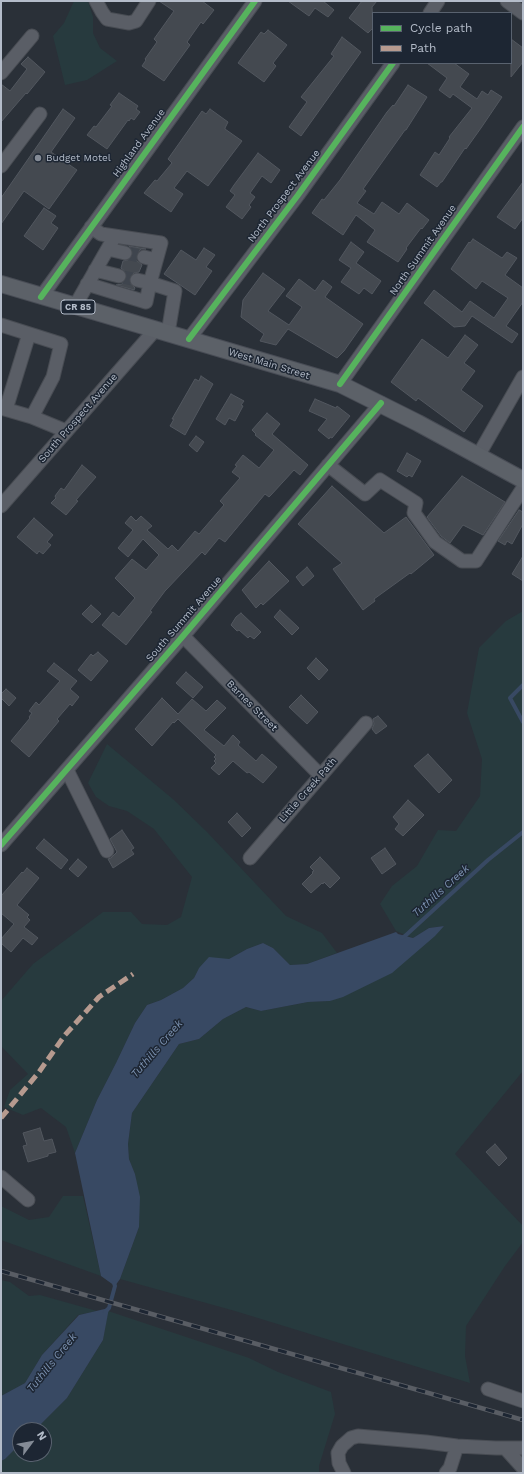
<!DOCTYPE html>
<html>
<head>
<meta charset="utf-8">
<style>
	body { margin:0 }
	#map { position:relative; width:524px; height:1474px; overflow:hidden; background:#2a3038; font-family:"Work Sans",sans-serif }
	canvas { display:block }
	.frame { position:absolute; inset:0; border:2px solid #b4bcc9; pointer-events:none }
	.legend { position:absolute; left:372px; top:12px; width:140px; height:52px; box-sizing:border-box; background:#1d2633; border:1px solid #59626f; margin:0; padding:5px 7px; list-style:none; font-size:12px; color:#b4bcc9 }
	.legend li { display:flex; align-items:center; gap:8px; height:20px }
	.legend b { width:20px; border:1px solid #59626f }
	.north { position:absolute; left:12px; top:1422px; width:40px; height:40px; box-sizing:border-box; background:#1d2633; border:1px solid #59626f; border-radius:50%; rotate:58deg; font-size:11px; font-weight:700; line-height:16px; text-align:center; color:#b4bcc9 }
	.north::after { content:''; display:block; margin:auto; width:14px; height:18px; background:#848b96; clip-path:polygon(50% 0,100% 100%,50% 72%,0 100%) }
</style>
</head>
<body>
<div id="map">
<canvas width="524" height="1474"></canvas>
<div class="frame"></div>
<ul class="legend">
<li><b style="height:5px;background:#56b35d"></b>Cycle path</li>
<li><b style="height:5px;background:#b69a8f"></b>Path</li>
</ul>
<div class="north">N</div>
</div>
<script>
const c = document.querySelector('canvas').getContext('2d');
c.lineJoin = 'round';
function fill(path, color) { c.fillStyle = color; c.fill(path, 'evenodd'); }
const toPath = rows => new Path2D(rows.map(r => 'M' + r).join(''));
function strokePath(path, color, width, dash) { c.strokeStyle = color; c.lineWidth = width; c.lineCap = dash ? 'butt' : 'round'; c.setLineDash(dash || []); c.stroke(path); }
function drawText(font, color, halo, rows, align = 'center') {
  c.font = font + ' "Work Sans",sans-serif'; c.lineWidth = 3; c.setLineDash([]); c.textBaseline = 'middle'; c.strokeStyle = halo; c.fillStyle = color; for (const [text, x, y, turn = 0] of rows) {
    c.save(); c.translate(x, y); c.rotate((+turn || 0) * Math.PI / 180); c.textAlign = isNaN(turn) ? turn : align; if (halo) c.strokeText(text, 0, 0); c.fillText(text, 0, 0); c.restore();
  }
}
fill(toPath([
	[74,1,88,1,93,17,93,33,100,48,117,61,87,80,65,85,53,36,64,23],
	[523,611,523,1071,455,1154,523,1226,523,1242,505,1266,466,1326,465,1356,470,1383,235,1311,120,1279,139,1227,135,1174,129,1159,128,1144,132,1113,179,1044,199,1039,223,1019,246,1007,261,1011,308,1002,330,1001,444,926,429,928,413,938,396,931,380,904,392,886,417,866,438,830,456,831,480,796,482,759,467,713,479,648,506,621],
	[107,744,174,800,207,832,286,916,322,933,337,953,307,964,290,965,273,948,263,943,247,949,229,959,199,968,194,978,183,988,161,1000,147,1005,135,1023,116,1063,97,1100,75,1153,66,1127,41,1108,23,1115,4,1107,10,1090,28,1074,1,1046,1,1001,33,964,103,912,131,912,142,924,167,925,181,917,192,877,154,829,127,811,109,806,96,797,88,783],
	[63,1196,83,1196,101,1276,1,1240,1,1206,29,1220,49,1217],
	[1,1280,10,1282,29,1296,40,1295,97,1311,78,1315,42,1355,25,1383,1,1396],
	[108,1311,249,1358,278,1372,331,1392,335,1414,319,1466,319,1473,1,1473,1,1461,5,1459,20,1444,20,1454,44,1454,44,1430,35,1430,67,1398,103,1340]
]), '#273a3e');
fill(toPath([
	[444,926,435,936,392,973,343,997,330,1001,308,1002,261,1011,246,1007,223,1019,199,1039,179,1044,132,1113,128,1144,129,1159,135,1174,140,1197,139,1227,120,1279,115,1286,101,1276,75,1153,97,1100,116,1063,135,1023,147,1005,161,1000,183,988,194,978,199,968,209,957,229,959,247,949,263,943,273,948,290,965,307,964,396,932,398,934,413,938,429,928],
	[109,1308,103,1340,67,1398,35,1430,20,1430,20,1444,5,1459,1,1461,1,1396,25,1383,42,1355,79,1315]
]), '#384963');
strokePath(toPath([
	[523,685,510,698,523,722],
	[401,938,405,936,488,860,523,832],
	[105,1312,109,1308,115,1286,114,1283]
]), '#384963', 4);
const building = toPath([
	[159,1,202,1,214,10,203,24,201,22,187,42,190,45,164,81,142,66,146,60,145,59,157,42,154,39,174,11,159,1],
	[288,1,323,1,334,10,328,17,315,8,309,16,288,1],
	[362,1,377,1,372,7,373,28,368,33,349,18,362,1],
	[268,30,287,45,273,63,276,66,264,82,238,63,261,32,264,34,268,30],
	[342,37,361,52,301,136,289,127,307,102,301,97,334,56,331,54,342,37],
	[511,39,523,48,523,62,511,77,511,39],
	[28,57,45,72,27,94,26,93,1,122,1,84,10,91,27,69,21,64,28,57],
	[427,63,454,63,469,74,460,87,477,99,482,91,488,95,491,90,502,97,481,128,466,149,465,148,442,182,441,182,437,187,420,175,435,152,439,155,450,138,449,137,472,108,453,94,450,98,439,90,447,78,427,63],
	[408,85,427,97,406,130,405,130,363,189,366,191,357,203,374,214,382,202,399,214,407,203,429,220,422,229,421,228,406,248,407,249,398,262,367,242,375,230,356,215,343,235,312,213,322,199,324,200,340,180,387,112,393,105,394,106,408,85],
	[119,93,138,106,136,109,140,112,134,120,131,118,129,121,128,120,107,149,87,135,94,126,96,127,112,106,110,105,119,93],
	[63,109,75,118,51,152,77,170,49,209,24,191,1,224,1,198,63,109],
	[210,109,228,122,225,128,225,129,242,141,208,186,187,171,174,188,183,194,171,212,144,193,155,180,157,181,172,163,168,159,202,111,206,114,210,109],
	[258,153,280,170,271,183,262,176,250,193,255,197,249,205,251,207,242,219,226,207,235,195,230,191,234,185,258,153],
	[523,182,523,218,515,229,497,217,523,182],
	[44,208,56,216,51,223,58,228,43,250,24,236,44,208],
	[473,239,502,258,507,252,517,258,505,275,523,288,523,302,506,326,518,334,512,343,472,316,465,326,454,327,424,303,434,290,462,312,470,301,494,318,508,298,482,281,476,289,451,269,469,242,470,243,473,239],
	[351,242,364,252,356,263,381,281,372,294,364,288,359,294,341,282,351,268,339,260,351,242],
	[129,246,146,249,141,249,136,255,136,260,142,265,139,272,134,273,129,278,130,283,135,288,134,290,116,285,122,284,127,278,127,273,121,268,123,261,128,260,133,255,132,250,129,246],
	[204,248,215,255,206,267,212,271,195,295,164,274,181,250,196,260,204,248],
	[263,273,285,289,268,311,289,325,302,307,286,296,299,279,315,291,323,280,332,287,325,297,363,324,344,351,337,358,288,329,276,345,260,341,264,334,241,317,243,300,263,273],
	[465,335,478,345,464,363,475,371,461,390,483,406,464,432,418,398,416,401,391,382,422,339,448,358,465,335],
	[201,376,213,384,185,435,170,426,174,419,172,419,195,379,199,381,201,376],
	[231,394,244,401,241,405,243,406,235,421,229,418,225,425,216,419,231,394],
	[315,399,336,408,337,406,350,416,332,438,330,437,329,439,318,430,327,419,309,411,315,399],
	[267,413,280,424,272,434,308,465,300,475,294,470,271,495,269,497,265,494,225,542,219,538,205,555,202,552,165,591,150,611,152,612,126,645,102,625,113,612,119,617,135,598,115,578,132,559,146,570,159,555,143,539,128,557,118,548,133,530,125,523,131,516,136,521,141,516,152,526,147,530,168,549,172,545,178,551,195,531,199,534,224,505,220,501,240,478,232,472,237,466,235,465,243,455,259,468,274,450,255,435,256,434,252,430,267,413],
	[196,436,204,442,197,452,189,445,196,436],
	[407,453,421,461,412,477,409,475,407,477,397,471,407,453],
	[82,465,96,477,76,500,78,501,66,515,51,503,56,498,55,496,61,488,64,490,82,465],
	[462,476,505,502,483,535,463,525,450,543,441,536,427,517,462,476],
	[332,486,384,533,406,517,434,555,411,574,410,573,374,599,375,601,363,610,333,569,342,563,298,524,332,486],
	[519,510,523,512,523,524,512,544,507,541,505,545,498,541,519,510],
	[34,518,53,535,47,542,51,545,43,554,39,551,37,554,17,537,34,518],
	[523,556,523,581,512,574,523,556],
	[269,561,289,581,263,605,261,603,256,608,242,590,269,561],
	[307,567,314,576,303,586,296,577,307,567],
	[91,605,101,614,92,623,82,614,91,605],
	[280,610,299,628,292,635,274,617,280,610],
	[241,613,261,632,254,639,250,636,248,638,239,630,237,631,231,625,236,617,241,613],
	[98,652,108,661,91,681,78,670,91,654,93,656,98,652],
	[316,658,328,670,319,680,307,668,316,658],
	[54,663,77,681,70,689,79,697,72,706,70,704,57,719,59,721,29,757,11,741,30,718,29,717,32,713,29,711,36,702,39,705,60,681,47,671,54,663],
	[186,672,203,687,193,698,176,683,186,672],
	[6,689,16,698,9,706,1,698,1,694,6,689],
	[301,695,318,712,307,724,289,707,301,695],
	[162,698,178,714,192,699,206,711,217,700,226,708,204,730,224,746,233,735,240,742,238,745,256,761,262,754,277,767,263,783,249,772,247,773,233,761,219,775,211,768,216,763,214,761,216,759,214,757,216,755,178,719,174,723,173,722,152,746,135,729,162,698],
	[378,716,387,726,376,734,372,729,374,724,373,719,378,716],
	[428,754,452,780,439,793,414,766,428,754],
	[408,800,424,815,403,836,395,829,399,824,393,817,408,800],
	[237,813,251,828,242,837,228,822,237,813],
	[122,830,134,848,131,850,134,854,113,868,108,859,111,858,117,852,110,839,122,830],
	[44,839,68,860,61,869,36,848,44,839],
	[385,848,396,864,382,874,371,858,385,848],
	[320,857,340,878,330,888,324,882,323,884,322,883,311,893,302,884,313,873,312,872,314,871,310,867,320,857],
	[78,859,87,867,78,877,69,869,78,859],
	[27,868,39,878,17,905,29,915,27,917,30,920,24,927,38,938,32,945,23,938,11,952,1,943,1,939,14,924,1,913,1,896,22,872,23,873,27,868],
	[40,1128,44,1141,52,1139,56,1152,48,1154,48,1156,28,1162,23,1146,27,1145,23,1133,40,1128],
	[495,1144,507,1158,499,1166,486,1152,495,1144]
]);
fill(building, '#444950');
strokePath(building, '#52575f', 1);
strokePath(toPath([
	[125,253,144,257],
	[119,276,137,280]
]), '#3f454e', 13, [13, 6]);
const minor = toPath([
	[96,1,102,12,107,19,129,23,136,21,149,1],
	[507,1,523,13],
	[430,13,438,1],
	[1,73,32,36],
	[1,166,40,114],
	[91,227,101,234,161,243,150,283,175,291,168,333],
	[108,249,125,253],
	[144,257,156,260],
	[95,270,119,276],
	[87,284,146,302,150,283,137,280],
	[41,297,255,1],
	[75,306,115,236],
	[1,325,61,344,53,377,32,417,66,431],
	[189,339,298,195,393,63],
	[340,384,523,127],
	[1,408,32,417],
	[6,409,29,334],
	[478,456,523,377],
	[328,465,365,494,380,480,416,503,414,513,435,542,462,561,476,561,523,488],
	[1,506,155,330],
	[183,636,321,776],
	[67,770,107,851],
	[1,845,183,636,381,403],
	[250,858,366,723],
	[1,1177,28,1200],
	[488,1389,523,1401],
	[505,1448,523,1468],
	[344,1473,339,1463,338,1453,342,1446,351,1438,358,1436,426,1442,457,1446,496,1448,523,1448],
	[446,1473,450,1468,457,1446]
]);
const major = toPath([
	[1,284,340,384,418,423,523,480]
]);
strokePath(minor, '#484c53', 15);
strokePath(major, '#484c55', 18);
strokePath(minor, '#5a5e66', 13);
strokePath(major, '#5c6168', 16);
const rail = toPath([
	[1,1271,523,1420]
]);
strokePath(rail, '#595d64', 4.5);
strokePath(rail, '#1d2633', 3, [9]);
strokePath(toPath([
	[1,1118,39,1072,65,1035,99,997,133,974]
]), '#b69a8f', 5, [10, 5]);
strokePath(toPath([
	[41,297,255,1],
	[189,339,298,195,393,63],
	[340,384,523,127],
	[1,845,183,636,381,403]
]), '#56b35d', 6);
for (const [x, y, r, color] of [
	[38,158,4,"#848b96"]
]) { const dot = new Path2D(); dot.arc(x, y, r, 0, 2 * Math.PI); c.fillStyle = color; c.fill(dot); strokePath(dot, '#1d2633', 1.5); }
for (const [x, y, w] of [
	[78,307,34]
]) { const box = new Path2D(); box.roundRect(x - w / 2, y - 7, w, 14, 3); c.fillStyle = '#1d2633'; c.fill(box); strokePath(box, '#b4bcc9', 1); }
drawText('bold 9px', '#b4bcc9', null, [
	["CR 85",78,307]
]);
drawText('10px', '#b4bcc9', '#1d2633', [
	["Highland Avenue",139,143,-54],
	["North Prospect Avenue",284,196,-53],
	["North Summit Avenue",423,250,-55],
	["West Main Street",269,364,17],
	["South Prospect Avenue",78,418,-49],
	["South Summit Avenue",184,619,-49],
	["Barnes Street",252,706,45],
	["Little Creek Path",308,790,-49]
]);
drawText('10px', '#b4bcc9', '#1d2633', [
	["Budget Motel",46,158]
], 'left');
drawText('italic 11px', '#7c92b1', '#1d2633', [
	["Tuthills Creek",441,891,-42],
	["Tuthills Creek",157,1049,-49],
	["Tuthills Creek",52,1363,-51]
]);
</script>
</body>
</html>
